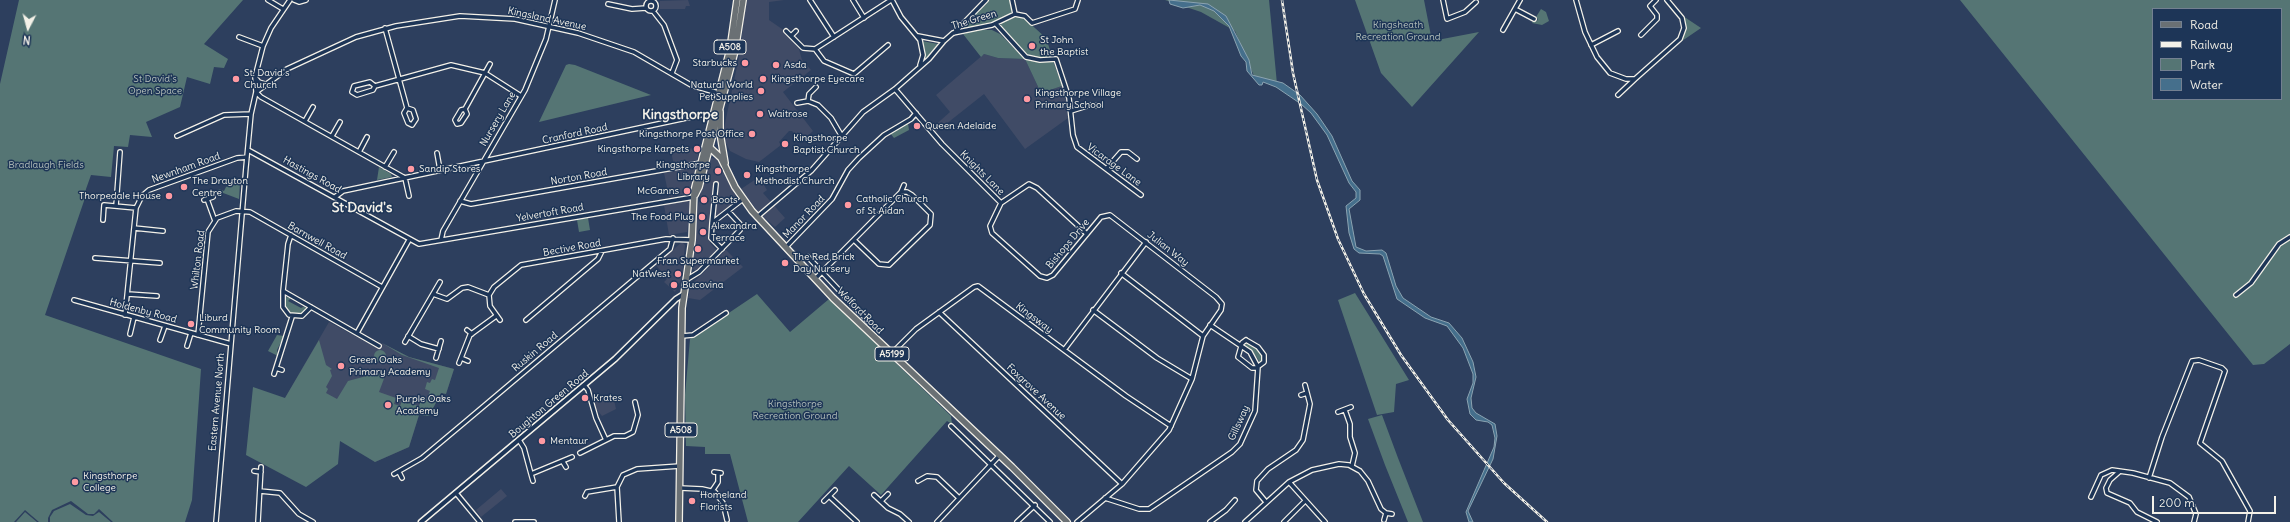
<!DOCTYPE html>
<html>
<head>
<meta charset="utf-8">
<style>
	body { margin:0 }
	#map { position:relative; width:2290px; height:522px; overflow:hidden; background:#2d3f5e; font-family:Delius,sans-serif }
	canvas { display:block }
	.legend { position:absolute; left:2152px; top:8px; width:130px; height:92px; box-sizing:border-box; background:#1d3557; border:1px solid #738091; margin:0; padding:5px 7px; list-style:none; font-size:12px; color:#f4f1e8 }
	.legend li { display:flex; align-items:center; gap:8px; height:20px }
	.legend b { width:20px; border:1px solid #738091 }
	.north { position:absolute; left:8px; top:8px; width:40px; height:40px; -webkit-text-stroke:3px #1d3557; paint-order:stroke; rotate:186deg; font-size:11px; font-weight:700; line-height:16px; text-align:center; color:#f4f1e8 }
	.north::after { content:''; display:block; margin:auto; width:14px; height:18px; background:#f4f1e8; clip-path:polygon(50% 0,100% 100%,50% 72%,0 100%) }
	.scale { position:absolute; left:2152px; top:496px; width:124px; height:18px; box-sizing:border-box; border:2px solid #f4f1e8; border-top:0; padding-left:5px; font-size:12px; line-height:14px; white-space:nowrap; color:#f4f1e8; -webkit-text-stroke:3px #1d3557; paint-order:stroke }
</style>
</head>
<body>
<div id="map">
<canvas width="2290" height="522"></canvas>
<ul class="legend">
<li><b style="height:5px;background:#6a7074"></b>Road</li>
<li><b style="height:5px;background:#f4f1e8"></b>Railway</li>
<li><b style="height:11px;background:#557574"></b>Park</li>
<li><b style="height:11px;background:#456f8c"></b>Water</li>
</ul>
<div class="north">N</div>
<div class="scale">200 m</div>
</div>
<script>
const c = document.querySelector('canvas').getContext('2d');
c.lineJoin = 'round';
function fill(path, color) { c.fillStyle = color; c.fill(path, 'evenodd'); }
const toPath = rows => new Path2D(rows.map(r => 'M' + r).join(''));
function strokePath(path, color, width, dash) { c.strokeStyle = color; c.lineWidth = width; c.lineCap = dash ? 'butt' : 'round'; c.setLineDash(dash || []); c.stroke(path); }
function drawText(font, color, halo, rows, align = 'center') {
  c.font = font + ' Delius,sans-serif'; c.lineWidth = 3; c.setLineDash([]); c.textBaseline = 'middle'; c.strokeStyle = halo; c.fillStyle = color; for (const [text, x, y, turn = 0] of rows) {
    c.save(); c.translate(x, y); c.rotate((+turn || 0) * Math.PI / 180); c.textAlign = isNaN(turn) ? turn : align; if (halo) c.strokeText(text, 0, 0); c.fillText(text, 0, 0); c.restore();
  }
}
fill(toPath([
	[688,0,690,6,686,6,685,9,660,9,660,1,658,1],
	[745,0,784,0,769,2,769,20,782,29,799,49,802,60,811,70,783,92,813,131,801,142,792,131,789,131,779,142,781,145,759,162,746,159,730,151,725,141,724,128,741,48],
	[984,54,998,58,1025,59,1041,93,1062,86,1067,104,1068,118,1025,149,984,94,936,132,932,128,950,112,936,95],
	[700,147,697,160,674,165,671,152],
	[712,158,720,159,736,197,735,203,711,220,710,243,716,250,696,271,691,268,698,207,707,162],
	[697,167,692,193,669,197,664,173],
	[759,177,767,190,763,193,785,218,775,227,759,213,741,189],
	[688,200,691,203,687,232,669,235,664,205],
	[682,242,685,245,682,278,675,292,664,282,667,279,656,265],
	[726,250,743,267,700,300,688,298,691,285],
	[329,322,379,349,382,343,409,357,454,369,446,394,441,393,429,416,419,415,409,447,375,462,285,398],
	[613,395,616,409,602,416,597,410,595,402],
	[501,489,507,496,481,517,476,510]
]), '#404b66');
fill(toPath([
	[19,0,243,0,204,44,228,59,224,68,214,67,210,84,187,77,180,107,146,122,152,137,130,135,128,147,114,146,111,177,91,175,86,189,84,201,45,315,201,369,192,500,185,522,113,522,99,509,94,514,88,514,71,501,52,510,48,518,48,522,39,522,25,510,14,522,0,522,0,84],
	[989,0,1010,0,1012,13,995,21,962,29],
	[1165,0,1269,0,1277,84,1254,76,1235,31,1201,12],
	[1355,0,1424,0,1432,41,1479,32,1412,107,1381,73],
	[1960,0,2290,0,2290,344,2264,364,2253,365],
	[2153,9,2281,9,2281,99,2153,99],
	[1541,9,1546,12,1549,21,1542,25,1532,23,1534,20,1537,21,1538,19,1536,17],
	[1019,16,1025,19,1046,38,1052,56,1040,58,1026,55,1001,26,1001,22],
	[1683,16,1701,28,1682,41,1685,29],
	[976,30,992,30,1000,34,1025,59,1038,62,1053,61,1062,86,1041,93,1025,59,998,58,984,54,981,57,963,34],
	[922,41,938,44,924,61,925,50],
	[569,64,575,65,651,95,539,122,566,65],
	[908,123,909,130,894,138,890,133],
	[379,167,391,174,392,177,377,180],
	[234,183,240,183,239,199,218,191,219,189,224,191,226,187],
	[588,218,590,230,579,232,577,220],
	[1355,293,1409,380,1396,384,1394,412,1377,415,1338,300],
	[757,294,790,332,829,299,951,416,952,424,947,421,881,495,849,466,798,522,748,522,730,454,705,454,705,447,686,446,685,395,690,339],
	[286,297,291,298,288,301,301,308,305,306,306,310,300,315,290,313,285,307],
	[277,335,284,336,277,350,278,356,268,351],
	[319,340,326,365,332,369,330,370,332,376,326,387,328,389,326,393,337,399,348,381,374,374,376,372,385,376,379,392,396,398,394,404,400,406,402,401,419,406,421,400,426,401,430,391,425,389,427,382,430,383,432,379,435,380,439,368,402,355,382,343,409,357,454,369,446,394,441,393,429,416,419,415,409,447,375,462,340,441,338,464,306,487,246,455,253,387,285,398],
	[1246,342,1257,348,1262,355,1262,361,1259,361,1253,352,1245,346],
	'374 356a6 6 0 1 1 12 0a6 6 0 1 1-12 0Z',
	[1382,415,1398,458,1423,522,1408,522,1385,465,1368,419],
	[70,504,86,515,93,516,99,512,111,522,50,522,50,517,54,511],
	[25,512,37,522,16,522]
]), '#557574');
const water = toPath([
	[1169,0,1208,4,1226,16,1249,60,1252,75,1283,83,1300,95,1317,114,1332,136,1352,181,1360,190,1360,200,1349,209,1356,247,1366,251,1382,250,1386,253,1396,286,1403,298,1431,317,1449,323,1462,338,1473,362,1476,377,1471,398,1472,408,1476,413,1495,424,1497,436,1493,459,1468,511,1473,522,1469,522,1466,512,1494,447,1495,438,1492,425,1488,422,1476,420,1470,414,1467,399,1473,383,1473,374,1463,348,1447,326,1425,318,1397,299,1383,256,1380,254,1359,253,1354,249,1349,233,1346,206,1356,198,1356,192,1349,183,1327,135,1311,113,1301,104,1276,87,1263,82,1262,85,1259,85,1247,71,1246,62,1241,56,1229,26,1214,11,1200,5,1183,8,1170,4,1169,0]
]);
fill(water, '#456f8c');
strokePath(water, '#8ba3b1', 1);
const minor = toPath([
	[268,0,283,9],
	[294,0,299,2,306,0],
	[810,0,834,37],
	[853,0,864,18],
	[892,0,901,17,920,40,923,55,920,65],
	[1012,0,1015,14],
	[1443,0,1447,19,1465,12,1476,2],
	[1576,0,1585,32,1597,57,1610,73,1626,79,1635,79,1680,39,1684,28,1682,18,1667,0],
	'646 6a5 5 0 1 1 10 0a5 5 0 1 1-10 0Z',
	[608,4,632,9,646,8],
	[1515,9,1534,19],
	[653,11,664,25,677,60,672,73],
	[996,24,1026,57,1040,60,1056,59,1069,98,1073,135,1077,147,1141,195],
	[385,28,407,108,413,110,416,119,412,125,408,123,404,113,407,108],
	[1503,30,1520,0],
	[786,31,803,48,815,49,891,0],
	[954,33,986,0],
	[1641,35,1657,19,1657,15,1650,6,1656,0],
	[791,36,796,31],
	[918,36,944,41],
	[239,37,263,46],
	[1591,45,1618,31],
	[815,49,824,61,854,74,888,45],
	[255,77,259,82,265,84],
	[375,86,370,82,354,86,352,92,357,95,373,90,375,86,451,65,485,73,521,96],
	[895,89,942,144,1001,203],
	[256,92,287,69,356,37,396,26,460,16,515,19,578,33,634,52,691,85,718,93],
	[256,92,261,97,405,178,409,196],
	[1618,95,1635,79],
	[808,101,818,105,831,118,841,135],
	[797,103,808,101,809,94,816,87],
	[465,109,461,110,455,120,457,124,461,123,467,114,465,109,490,64],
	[1071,111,1090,105,1101,106],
	[305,121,313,107],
	[177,136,224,115,251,114],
	[332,136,340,122],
	[248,150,419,244,694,197],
	[359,152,367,137],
	[437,153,440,170],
	[385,167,394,152],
	[1107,168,1121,152,1128,152,1137,159],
	[901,192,904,185],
	[335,197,343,191,376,184,705,114,715,115],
	[207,199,215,221],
	[204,200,213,197],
	[460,201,471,204,701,163],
	[116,206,120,152],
	[757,217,811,171,863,112,895,89,929,59,944,41,953,33,992,25,1015,14,1025,16,1032,23,1075,9,1078,0],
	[103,220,104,205,136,208,142,196,149,190,237,158,247,157],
	[712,223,716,184],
	[134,228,163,231],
	[291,235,288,244,283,291,379,346],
	[441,240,443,231,525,90,546,39,555,0],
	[786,247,832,199,848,170,859,158,884,135,911,119,916,113],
	[722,249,711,238,712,223,743,199],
	[808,257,869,322],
	[95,258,160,263],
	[1121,273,1203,336],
	[815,279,901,192,907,192,912,195,931,214,930,225,889,265,879,264,854,240],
	[686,280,699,272,740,230,740,224,728,211],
	[283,291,283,307,289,315,302,316,311,307],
	[128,294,157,296],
	[433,294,447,299,462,288,468,287,489,295],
	[2236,295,2251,283,2279,244,2290,237],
	[74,300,231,344],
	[1093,310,1157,358,1192,379],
	[939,312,1122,484],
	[125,315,136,208],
	[500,320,490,306,489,295,494,287,521,265,666,239,692,240],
	[526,320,598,259,602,251],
	[467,330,472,334],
	[357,333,409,240],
	[130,334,134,317],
	[198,335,208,232,217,218,236,211,250,212,382,287],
	[408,336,421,344,439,349],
	[682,336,693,335,726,313],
	[160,340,165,326],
	[1246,340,1258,347,1264,355,1264,362,1256,368,1252,368,1238,357,1242,343,1246,340],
	[405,342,440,282],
	[187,346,191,333],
	[1064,350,1146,242],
	[891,354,916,329,974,287,978,286,1126,396,1171,426],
	[436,358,441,341],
	[461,358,468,361],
	[459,363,470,335,496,316],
	[276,368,282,370],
	[274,374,292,317],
	[584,385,588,390,596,418,606,440],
	[1301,395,1307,393],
	[1345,410,1350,424,1350,437,1355,453,1352,466],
	[1338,412,1351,407],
	[951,426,1050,522],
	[519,440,524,448,531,474,572,457],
	[580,453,614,436,625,436,633,432,638,415,635,402],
	[563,462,566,467],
	[254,471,261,472],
	[399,472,402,478],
	[714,472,721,473],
	[2119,472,2110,480,2106,488,2107,493,2130,503,2137,512,2157,522],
	[394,474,422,458,465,422,670,249,673,238],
	[531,474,533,481],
	[2149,478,2162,437,2192,361,2199,360,2222,368,2225,371,2200,443,2222,461,2250,511,2248,522],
	[918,481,927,476,937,477,959,498],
	[1289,482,1325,522],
	[680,488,702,489,715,492,723,503,727,520],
	[260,491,280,493,299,514,313,522],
	[712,491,718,482,718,473],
	[456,493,480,522],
	[874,495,888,508,900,514,909,522],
	[585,496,587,492,617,487],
	[829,496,857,522],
	[2091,497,2101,475,2112,470,2133,473,2170,483,2189,497,2196,514,2194,522],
	[1105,498,1139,509,1149,509,1232,452,1240,444,1255,411,1258,367,1250,352,1210,325],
	[824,501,835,490],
	[881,501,888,494],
	[1266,502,1256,490,1257,481,1268,469,1296,450,1303,440,1310,404,1305,385],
	[718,508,724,506],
	[1384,520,1386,513],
	[216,522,246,167,251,114,256,92,255,77,263,46,271,28,290,0],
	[258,522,261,467],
	[515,522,534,522],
	[619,522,617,487,623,475,637,469,680,466],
	[937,522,1000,455],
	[1017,522,1035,505],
	[1077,522,1122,484,1169,430,1192,379,1203,336,1221,310,1222,304,1216,297,1110,215,1101,217,1053,275,1047,278,1040,276,992,233,990,226,1001,203,1029,184,1037,188,1087,234],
	[1210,522,1226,510,1235,500],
	[1245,522,1289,482,1312,470,1339,464,1349,465,1360,471,1368,481,1381,509,1386,513,1392,514],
	[1284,522,1305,501]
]);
const tertiary = toPath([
	[421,522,615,359,676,299,684,294]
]);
const primary = toPath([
	[720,112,720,133,725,163],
	[707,145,721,158,735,187,752,211,833,298,1012,467,1067,522]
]);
const trunk = toPath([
	[695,195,699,187,735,51,743,0],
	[679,522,682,308,692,240,694,191,730,49,737,0]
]);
strokePath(minor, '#f4f1e8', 6);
strokePath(tertiary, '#f4f1e8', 7);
strokePath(primary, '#f4f1e8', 8);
strokePath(trunk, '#f4f1e8', 8);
strokePath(minor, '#1d3557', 3.5);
strokePath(tertiary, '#1d3557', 4);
strokePath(primary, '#6a7074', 5.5);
strokePath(trunk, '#6a7074', 5.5);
const rail = toPath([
	[1282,0,1293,73,1317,180,1338,239,1364,294,1401,355,1448,420,1504,483,1547,522]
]);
strokePath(rail, '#f4f1e8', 2.5);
strokePath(rail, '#1d3557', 1, [3]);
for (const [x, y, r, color] of [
	[1032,46,4,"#ff9aa2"],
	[745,63,4,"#ff9aa2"],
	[776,65,4,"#ff9aa2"],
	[236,79,4,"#ff9aa2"],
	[763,79,4,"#ff9aa2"],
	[761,91,4,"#ff9aa2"],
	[1027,99,4,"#ff9aa2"],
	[760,114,4,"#ff9aa2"],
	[917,126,4,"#ff9aa2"],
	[752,134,4,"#ff9aa2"],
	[785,144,4,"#ff9aa2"],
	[697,149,4,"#ff9aa2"],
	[411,169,4,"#ff9aa2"],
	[718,171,4,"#ff9aa2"],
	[747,175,4,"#ff9aa2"],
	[184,187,4,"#ff9aa2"],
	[687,191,4,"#ff9aa2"],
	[169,196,4,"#ff9aa2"],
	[704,200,4,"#ff9aa2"],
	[848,205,4,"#ff9aa2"],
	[702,217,4,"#ff9aa2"],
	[703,232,4,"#ff9aa2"],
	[698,249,4,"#ff9aa2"],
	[785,263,4,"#ff9aa2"],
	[678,274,4,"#ff9aa2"],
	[674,285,4,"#ff9aa2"],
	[191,324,4,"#ff9aa2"],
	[341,366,4,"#ff9aa2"],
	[585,398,4,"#ff9aa2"],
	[388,405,4,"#ff9aa2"],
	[542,441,4,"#ff9aa2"],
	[75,482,4,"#ff9aa2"],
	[692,501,4,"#ff9aa2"]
]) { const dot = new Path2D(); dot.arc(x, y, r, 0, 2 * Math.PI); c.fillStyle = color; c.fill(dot); strokePath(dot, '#1d3557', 1.5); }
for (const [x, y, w] of [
	[730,47,32],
	[892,354,34],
	[681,430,32]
]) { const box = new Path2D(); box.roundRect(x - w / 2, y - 7, w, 14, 3); c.fillStyle = '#1d3557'; c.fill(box); strokePath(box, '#f4f1e8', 1); }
drawText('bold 9px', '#f4f1e8', null, [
	["A508",730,47],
	["A5199",892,354],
	["A508",681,430]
]);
drawText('10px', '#f4f1e8', '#1d3557', [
	["Kingsland Avenue",547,19,12],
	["The Green",974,20,-17],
	["Nursery Lane",498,119,-60],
	["Cranford Road",575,134,-12],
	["Vicarage Lane",1114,165,36],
	["Newnham Road",186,168,-20],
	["Knights Lane",982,173,45],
	["Hastings Road",312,175,29],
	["Norton Road",579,177,-10],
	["Yelvertoft Road",550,213,-10],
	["Manor Road",804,217,-46],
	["Barnwell Road",317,241,29],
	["Bishops Drive",1068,244,-50],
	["Bective Road",572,248,-10],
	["Julian Way",1168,249,38],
	["Whilton Road",198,260,-83],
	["Holdenby Road",143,311,15],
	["Welford Road",860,311,45],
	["Kingsway",1034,318,37],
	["Ruskin Road",535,352,-40],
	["Foxgrove Avenue",1036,392,43],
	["Eastern Avenue North",217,402,-85],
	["Boughton Green Road",549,404,-40],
	["Gillsway",1239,423,-66]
]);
drawText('10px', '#b4bfba', '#1d3557', [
	["Kingsheath",1398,25],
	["Recreation Ground",1398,37],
	["St David's",155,79],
	["Open Space",155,91],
	["Bradlaugh Fields",46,165],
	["Kingsthorpe",795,404],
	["Recreation Ground",795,416]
]);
drawText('10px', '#f4f1e8', '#1d3557', [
	["St John",1040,40],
	["the Baptist",1040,52],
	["Starbucks",737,63,"right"],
	["Asda",784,65],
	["St. David's",244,73],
	["Church",244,85],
	["Kingsthorpe Eyecare",771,79],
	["Natural World",753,85,"right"],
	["Pet Supplies",753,97,"right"],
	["Kingsthorpe Village",1035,93],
	["Primary School",1035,105],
	["Waitrose",768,114],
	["Queen Adelaide",925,126],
	["Kingsthorpe Post Office",744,134,"right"],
	["Kingsthorpe",793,138],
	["Baptist Church",793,150],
	["Kingsthorpe Karpets",689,149,"right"],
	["Kingsthorpe",710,165,"right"],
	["Library",710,177,"right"],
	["Sandip Stores",419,169],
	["Kingsthorpe",755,169],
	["Methodist Church",755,181],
	["The Drayton",192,181],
	["Centre",192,193],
	["McGanns",679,191,"right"],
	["Thorpedale House",161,196,"right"],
	["Catholic Church",856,199],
	["of St Aidan",856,211],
	["Boots",712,200],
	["The Food Plug",694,217,"right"],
	["Alexandra",711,226],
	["Terrace",711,238],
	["The Red Brick",793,257],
	["Day Nursery",793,269],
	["Fran Supermarket",698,261,"center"],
	["NatWest",670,274,"right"],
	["Bucovina",682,285],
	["Liburd",199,318],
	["Community Room",199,330],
	["Green Oaks",349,360],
	["Primary Academy",349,372],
	["Krates",593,398],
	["Purple Oaks",396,399],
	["Academy",396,411],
	["Mentaur",550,441],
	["Kingsthorpe",83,476],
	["College",83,488],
	["Homeland",700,495],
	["Florists",700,507]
], 'left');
drawText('bold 14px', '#f4f1e8', '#1d3557', [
	["Kingsthorpe",680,115],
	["St David's",362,208]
]);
</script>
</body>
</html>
